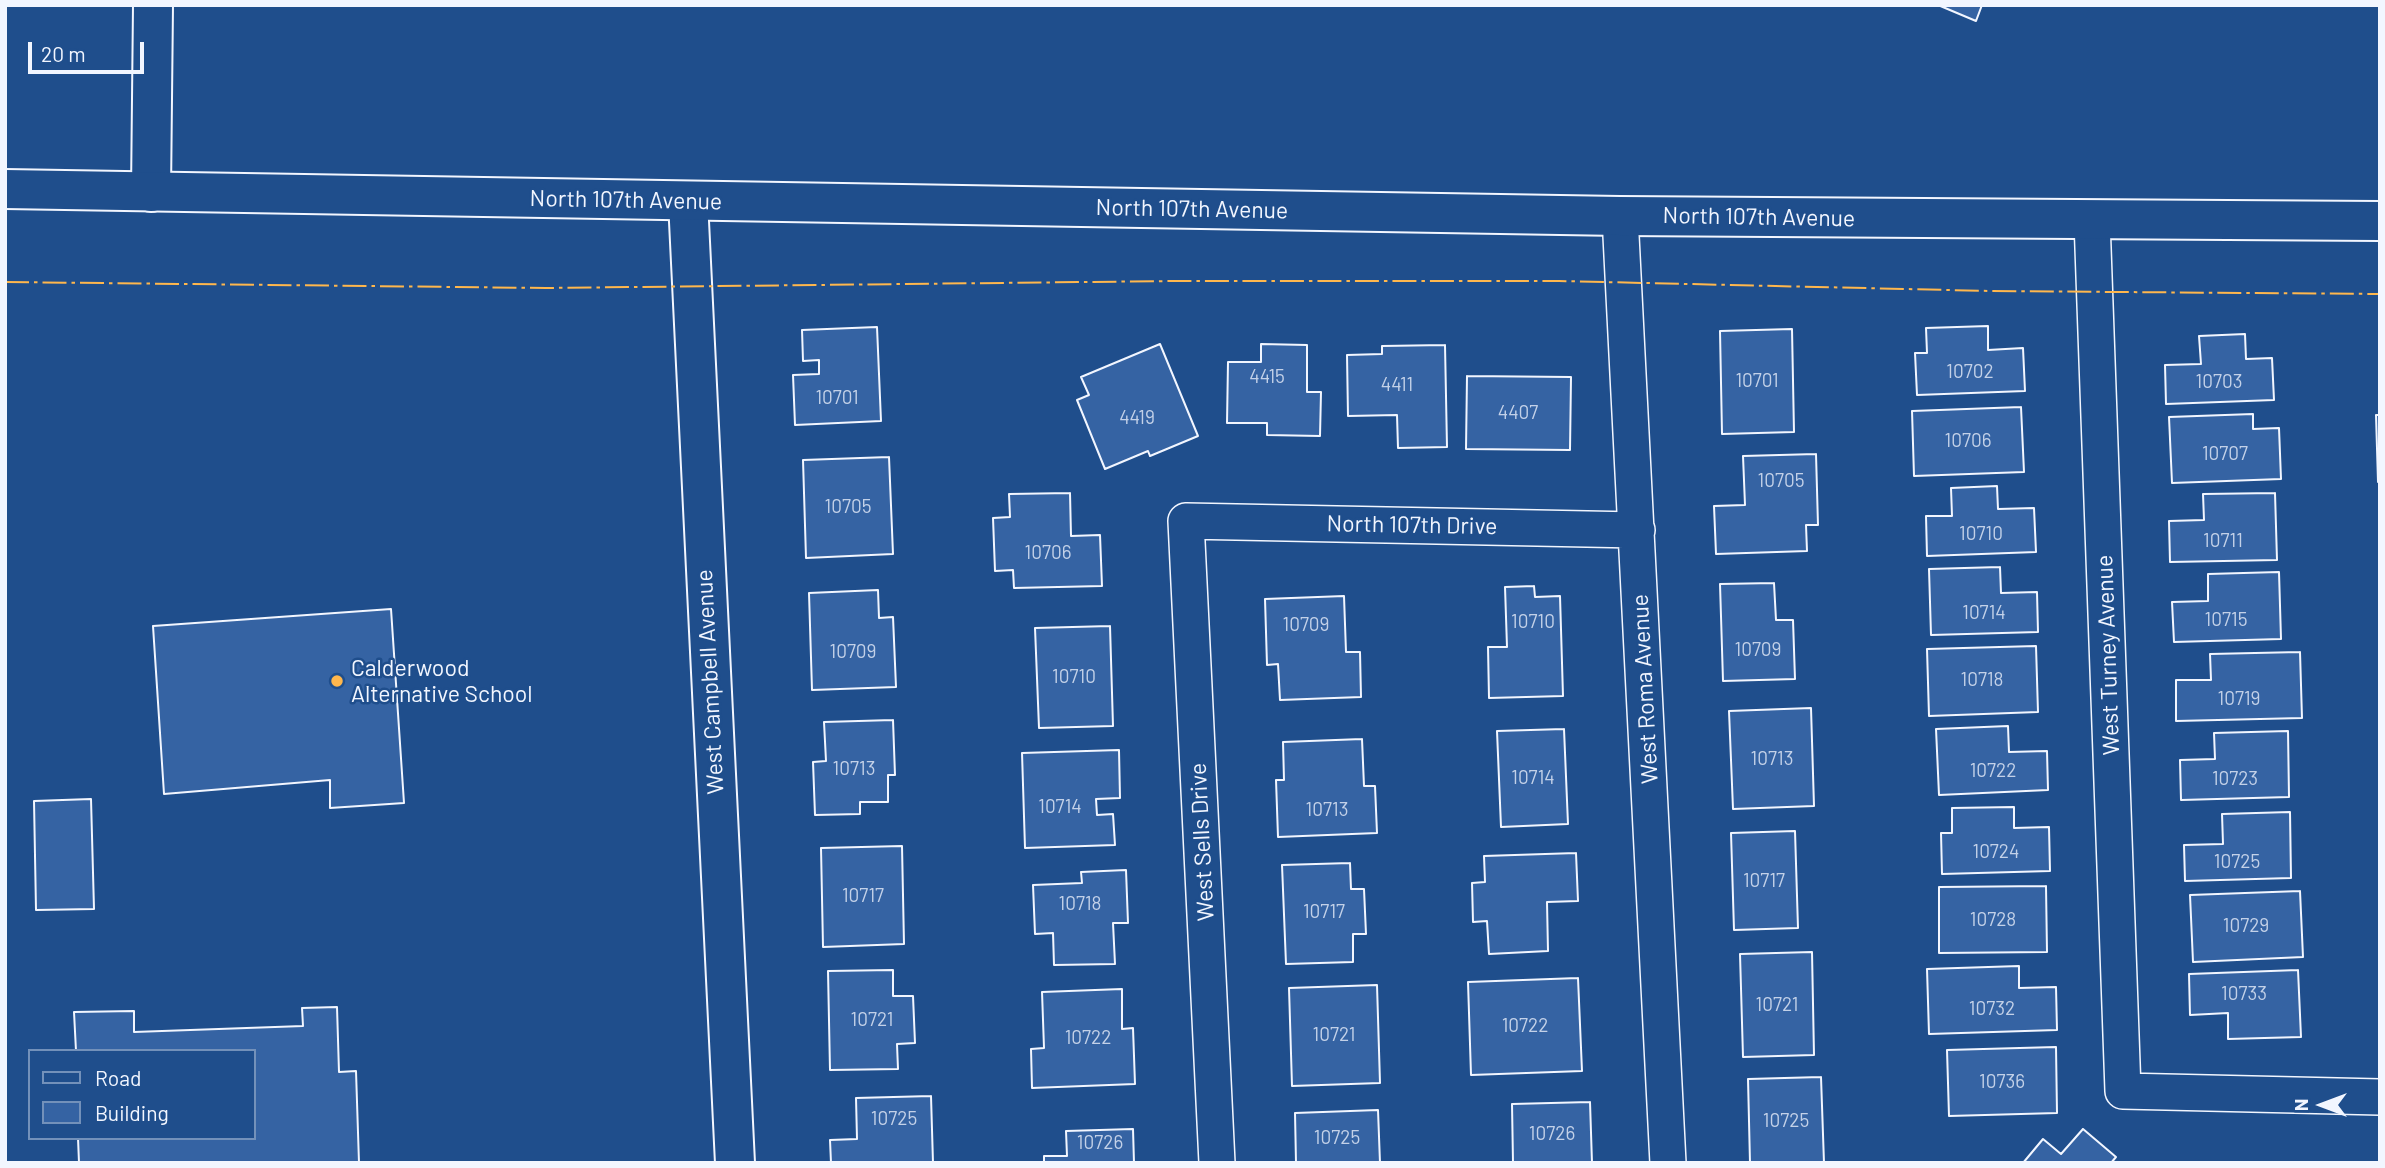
<!DOCTYPE html>
<style>
body{margin:0}
#map{position:relative;width:2385px;height:1168px;overflow:hidden;background:#1f4e8c;font-family:Barlow,sans-serif}
canvas{display:block}
.frame{position:absolute;inset:0;border:7px solid #f2f6ff;pointer-events:none}
.legend{position:absolute;left:28px;top:1049px;width:228px;height:91px;box-sizing:border-box;background:#1f4e8c;border:2px solid #7391ba;margin:0;padding:9px 12px;list-style:none;font-size:21px;color:#f2f6ff}
.legend li{display:flex;align-items:center;gap:14px;height:35px}
.legend b{width:35px;border:2px solid #7391ba}
.north{position:absolute;left:2287px;top:1070px;width:70px;height:70px;-webkit-text-stroke:5px #1f4e8c;paint-order:stroke;rotate:270deg;font-size:19px;font-weight:700;line-height:28px;text-align:center;color:#f2f6ff}
.north::after{content:'';display:block;margin:auto;width:24px;height:32px;background:#f2f6ff;clip-path:polygon(50% 0,100% 100%,50% 72%,0 100%)}
.scale{position:absolute;left:28px;top:42px;width:116px;height:32px;box-sizing:border-box;border:4px solid #f2f6ff;border-top:0;padding-left:9px;font-size:21px;line-height:24px;white-space:nowrap;color:#f2f6ff;-webkit-text-stroke:5px #1f4e8c;paint-order:stroke}
</style>
<div id="map">
<canvas width="2385" height="1168"></canvas>
<div class="frame"></div>
<ul class="legend">
<li><b style="height:9px;background:#1f4e8c"></b>Road</li>
<li><b style="height:19px;background:#3563a3"></b>Building</li>
</ul>
<div class="north">N</div>
<div class="scale">20 m</div>
</div>
<script>
const c = document.querySelector('canvas').getContext('2d');
c.lineJoin = 'round';
function paint(path, color) { c.fillStyle = color; c.fill(path, 'evenodd'); }
const poly = rows => new Path2D(rows.map(r => 'M' + r).join(''));
function stroke(path, color, width, dash) { c.strokeStyle = color; c.lineWidth = width; c.lineCap = dash ? 'butt' : 'round'; c.setLineDash(dash || []); c.stroke(path); }
function drawText(font, color, halo, rows, align = 'center') {
  c.font = font + ' Barlow,sans-serif'; c.lineWidth = 5; c.setLineDash([]); c.textBaseline = 'middle'; c.strokeStyle = halo; c.fillStyle = color; for (const [text, x, y, turn = 0] of rows) {
    c.save(); c.translate(x, y); c.rotate((+turn || 0) * Math.PI / 180); c.textAlign = isNaN(turn) ? turn : align; if (halo) c.strokeText(text, 0, 0); c.fillText(text, 0, 0); c.restore();
  }
}
const building = poly([
 [1938,5,1982,5,1976,21,1938,5],
 [1988,326,1988,350,2023,348,2025,391,1917,395,1915,353,1927,353,1926,328,1988,326],
 [877,327,881,421,795,425,793,375,819,374,819,360,803,361,802,330,877,327],
 [1792,329,1794,432,1722,434,1720,331,1792,329],
 [2245,334,2246,359,2272,358,2274,400,2166,404,2165,365,2201,364,2199,336,2245,334],
 [1160,344,1198,436,1150,456,1148,451,1105,469,1077,400,1089,395,1081,377,1160,344],
 [1261,344,1307,345,1307,392,1321,392,1320,436,1267,435,1267,423,1227,423,1228,362,1261,362,1261,344],
 [1445,345,1447,447,1398,448,1397,415,1348,416,1347,355,1382,354,1382,346,1445,345],
 [1467,376,1571,377,1570,450,1466,449,1467,376],
 [2021,407,2024,472,1914,476,1912,411,2021,407],
 [2253,414,2253,429,2279,428,2281,479,2172,483,2169,417,2253,414],
 [2376,415,2380,415,2380,482,2378,482,2376,415],
 [1816,454,1818,525,1806,525,1807,551,1716,554,1714,506,1745,505,1743,456,1816,454],
 [889,457,893,554,806,558,803,460,889,457],
 [1997,486,1998,509,2034,508,2036,552,1927,556,1926,516,1952,516,1951,488,1997,486],
 [1070,493,1071,536,1100,535,1102,586,1014,588,1013,570,995,571,993,518,1010,517,1009,494,1070,493],
 [2275,493,2277,560,2170,562,2169,521,2204,520,2203,494,2275,493],
 [2000,567,2001,593,2037,592,2038,632,1931,635,1929,569,2000,567],
 [2279,572,2281,639,2174,642,2172,602,2208,601,2208,574,2279,572],
 [1774,583,1776,620,1793,620,1795,679,1723,681,1720,584,1774,583],
 [1534,586,1535,597,1560,596,1563,696,1489,698,1488,647,1507,647,1505,587,1534,586],
 [878,590,879,618,893,617,896,687,812,690,809,593,878,590],
 [1344,596,1346,652,1360,652,1361,697,1280,700,1278,664,1267,665,1265,599,1344,596],
 [391,609,404,803,330,808,330,780,164,794,153,626,391,609],
 [1110,626,1113,726,1039,728,1035,628,1110,626],
 [2036,646,2038,712,1929,716,1927,649,2036,646],
 [2300,652,2302,718,2176,721,2176,680,2211,680,2210,654,2300,652],
 [1811,708,1814,806,1733,809,1729,711,1811,708],
 [893,720,895,775,888,775,888,802,860,802,860,814,815,815,813,762,826,761,824,722,893,720],
 [2008,726,2009,752,2047,751,2048,790,1939,795,1936,729,2008,726],
 [1564,729,1568,824,1501,827,1497,731,1564,729],
 [2288,731,2289,797,2181,800,2180,760,2215,759,2214,733,2288,731],
 [1362,739,1364,786,1375,786,1377,833,1278,837,1276,780,1284,780,1283,742,1362,739],
 [1119,750,1120,798,1096,799,1097,815,1113,814,1115,845,1025,848,1022,753,1119,750],
 [91,799,94,909,36,910,34,801,91,799],
 [2014,807,2014,828,2049,827,2050,871,1942,874,1941,833,1952,833,1952,808,2014,807],
 [2290,812,2291,878,2185,881,2184,845,2223,844,2222,814,2290,812],
 [1795,831,1798,928,1734,930,1731,833,1795,831],
 [902,846,904,944,823,947,821,848,902,846],
 [1576,853,1578,901,1547,902,1548,951,1489,954,1487,921,1473,922,1472,883,1485,882,1484,856,1576,853],
 [1350,863,1351,889,1364,889,1366,934,1353,934,1353,962,1286,964,1282,865,1350,863],
 [1126,870,1128,923,1113,923,1115,964,1054,965,1053,933,1035,934,1033,885,1082,883,1081,872,1126,870],
 [2046,886,2047,952,1939,953,1939,887,2046,886],
 [2300,891,2303,957,2193,962,2190,895,2300,891],
 [1812,952,1814,1055,1743,1057,1740,954,1812,952],
 [2019,966,2019,988,2056,987,2057,1030,1929,1034,1927,969,2019,966],
 [893,970,893,996,913,996,915,1043,897,1044,898,1069,830,1070,828,971,893,970],
 [2298,970,2301,1037,2228,1039,2228,1013,2190,1015,2189,974,2298,970],
 [1578,978,1582,1071,1471,1075,1468,982,1578,978],
 [1377,985,1380,1083,1292,1086,1289,988,1377,985],
 [1122,989,1122,1029,1133,1028,1135,1084,1032,1088,1031,1049,1044,1048,1042,992,1122,989],
 [337,1007,339,1072,356,1071,359,1163,79,1163,78,1138,254,1138,254,1051,76,1051,74,1012,134,1011,134,1032,303,1026,302,1008,337,1007],
 [2056,1047,2057,1113,1949,1116,1947,1050,2056,1047],
 [1821,1077,1824,1163,1750,1163,1748,1079,1821,1077],
 [931,1096,933,1163,831,1163,830,1140,857,1139,856,1098,931,1096],
 [1590,1102,1592,1163,1513,1163,1512,1104,1590,1102],
 [1378,1110,1380,1163,1296,1163,1295,1113,1378,1110],
 [1133,1129,1134,1163,1044,1163,1044,1156,1067,1156,1066,1131,1133,1129],
 [2083,1129,2116,1157,2111,1163,2023,1163,2043,1139,2061,1154,2083,1129]
]);
paint(building, '#3563a3');
stroke(building, '#f2f6ff', 2);
const minor = poly([
 [1620,216,1668,1163],
 [2092,220,2123,1091,2380,1097],
 [1217,1163,1186,521,1637,530]
]);
const tertiary = poly([
 [151,192,153,5],
 [688,201,735,1163]
]);
const secondary = poly([
 [5,189,1620,216,2380,221]
]);
stroke(minor, '#f2f6ff', 38);
stroke(tertiary, '#f2f6ff', 42);
stroke(secondary, '#f2f6ff', 42);
stroke(minor, '#1f4e8c', 35);
stroke(tertiary, '#1f4e8c', 38);
stroke(secondary, '#1f4e8c', 38);
stroke(poly([
 [5,282,546,288,1176,281,1559,281,1991,291,2380,294]
]), '#ffb74d', 2, [24, 5, 3.5, 5]);
for (const [x, y, r, color] of [
 [337,681,7,"#ffb74d"]
]) { const dot = new Path2D(); dot.arc(x, y, r, 0, 2 * Math.PI); c.fillStyle = color; c.fill(dot); stroke(dot, '#1f4e8c', 2.5); }
drawText('19px', '#c3d1e8', null, [
 ["10702",1970,372],
 ["4415",1267,377],
 ["10701",1757,381],
 ["10703",2219,382],
 ["4411",1397,385],
 ["10701",837,398],
 ["4407",1518,413],
 ["4419",1137,418],
 ["10706",1968,441],
 ["10707",2225,454],
 ["10705",1781,481],
 ["10705",848,507],
 ["10710",1981,534],
 ["10711",2223,541],
 ["10706",1048,553],
 ["10714",1984,613],
 ["10715",2226,620],
 ["10710",1533,622],
 ["10709",1306,625],
 ["10709",1758,650],
 ["10709",853,652],
 ["10710",1074,677],
 ["10718",1982,680],
 ["10719",2239,699],
 ["10713",1772,759],
 ["10713",854,769],
 ["10722",1993,771],
 ["10714",1533,778],
 ["10723",2235,779],
 ["10714",1060,807],
 ["10713",1327,810],
 ["10724",1996,852],
 ["10725",2237,862],
 ["10717",1764,881],
 ["10717",863,896],
 ["10718",1080,904],
 ["10717",1324,912],
 ["10728",1993,920],
 ["10729",2246,926],
 ["10733",2244,994],
 ["10721",1777,1005],
 ["10732",1992,1009],
 ["10721",872,1020],
 ["10722",1525,1026],
 ["10721",1334,1035],
 ["10722",1088,1038],
 ["10736",2002,1082],
 ["10725",894,1119],
 ["10725",1786,1121],
 ["10726",1552,1134],
 ["10725",1337,1138],
 ["10726",1100,1143]
]);
drawText('23px', '#f2f6ff', '#1f4e8c', [
 ["North 107th Avenue",626,200,1],
 ["North 107th Avenue",1192,209,1],
 ["North 107th Avenue",1759,217,1],
 ["North 107th Drive",1412,525,1],
 ["West Turney Avenue",2108,655,-92],
 ["West Campbell Avenue",710,682,-93],
 ["West Roma Avenue",1645,689,-93],
 ["West Sells Drive",1202,842,-93]
]);
drawText('23px', '#f2f6ff', '#1f4e8c', [
 ["Calderwood",351,668],
 ["Alternative School",351,694]
], 'left');
</script>
